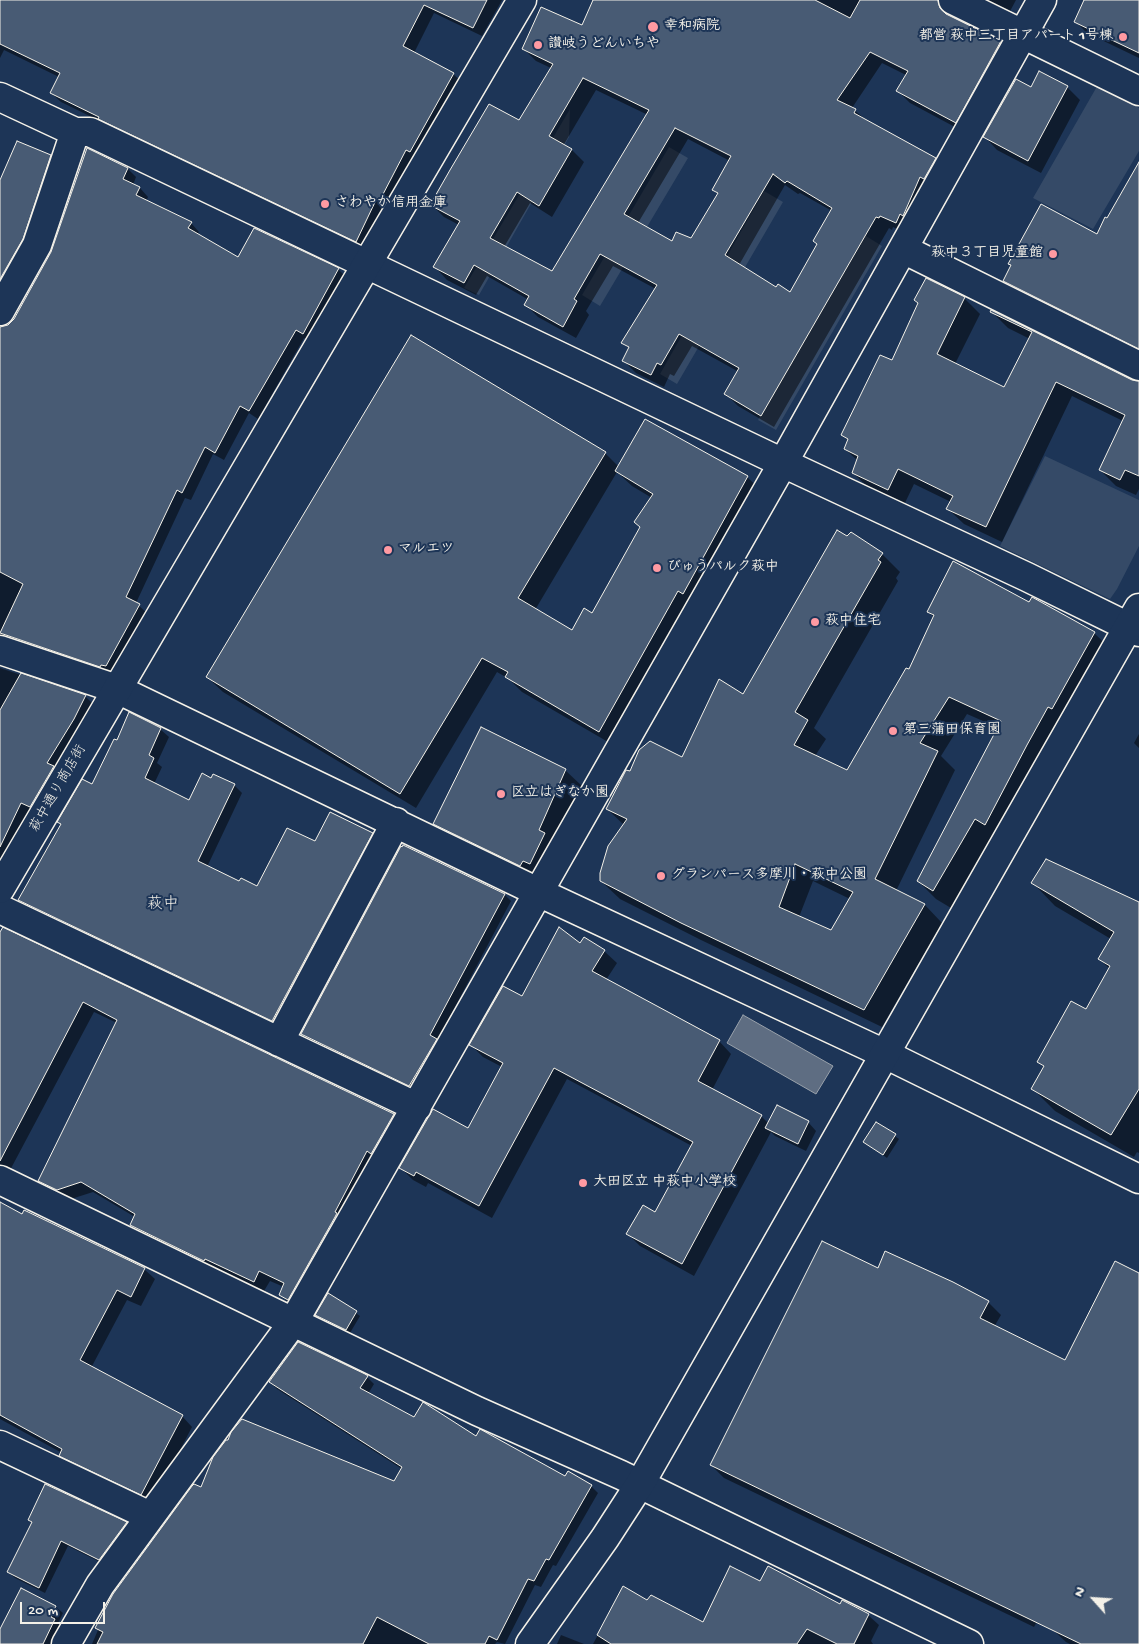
<!DOCTYPE html>
<meta charset="utf-8">
<style>
body{margin:0}
#map{position:relative;width:1139px;height:1644px;overflow:hidden;background:#1d3557;font-family:"Gochi Hand",sans-serif}
canvas{display:block}
.north{position:absolute;left:1069px;top:1574px;width:50px;height:50px;-webkit-text-stroke:4px #1d3557;paint-order:stroke;rotate:296deg;font-size:14px;font-weight:700;line-height:20px;text-align:center;color:#f4f1e8}
.north::after{content:'';display:block;margin:auto;width:18px;height:22px;background:#f4f1e8;clip-path:polygon(50% 0,100% 100%,50% 72%,0 100%)}
.scale{position:absolute;left:20px;top:1602px;width:85px;height:22px;box-sizing:border-box;border:2px solid #f4f1e8;border-top:0;padding-left:6px;font-size:15px;line-height:18px;white-space:nowrap;color:#f4f1e8;-webkit-text-stroke:4px #1d3557;paint-order:stroke}
</style>
<div id="map">
<canvas width="1139" height="1644"></canvas>
<div class="north">N</div>
<div class="scale">20 m</div>
</div>
<script>
const c = document.querySelector('canvas').getContext('2d');
c.lineJoin = 'round';
function paint(path, color) { c.fillStyle = color; c.fill(path, 'evenodd'); }
const poly = rows => new Path2D(rows.map(r => 'M' + r).join(''));
function stroke(path, color, width, dash) { c.strokeStyle = color; c.lineWidth = width; c.lineCap = dash ? 'butt' : 'round'; c.setLineDash(dash || []); c.stroke(path); }
function drawText(font, color, halo, rows, align = 'center') {
  c.font = font + ' "Gochi Hand","Klee One",sans-serif'; c.lineWidth = 4; c.setLineDash([]); c.textBaseline = 'middle'; c.strokeStyle = halo; c.fillStyle = color; for (const [text, x, y, turn = 0] of rows) {
    c.save(); c.translate(x, y); c.rotate((+turn || 0) * Math.PI / 180); c.textAlign = isNaN(turn) ? turn : align; if (halo) c.strokeText(text, 0, 0); c.fillText(text, 0, 0); c.restore();
  }
}
paint(poly([
 [1099,83,1139,108,1139,151,1093,229,1033,198],
 [570,109,569,137,479,295,464,288],
 [669,147,688,158,600,306,582,295],
 [764,191,783,202,677,384,660,374],
 [866,236,882,246,776,430,758,420],
 [1045,456,1139,500,1139,546,1117,589,1110,599,1000,546]
]), '#354a67');
const water = poly([
 [743,1015,833,1066,816,1094,727,1043,743,1015]
]);
paint(water, '#5e6d82');
stroke(water, '#9aa2ab', 1);
paint(poly([
 [0,0,502,0,482,36,434,13,414,53,453,74,463,83,366,251,61,102,51,93,59,77,4,50,0,58],
 [595,0,956,0,951,5,950,17,1000,42,1013,55,968,134,910,103,897,90,906,75,882,63,852,108,867,121,935,159,947,172,908,234,893,227,892,230,889,228,774,427,738,406,726,394,739,372,692,346,674,376,670,374,664,387,636,373,624,361,629,348,623,342,656,289,613,266,586,311,589,315,576,338,538,317,526,305,529,300,487,276,476,295,447,280,435,267,459,225,444,217,432,205,520,122,551,68,536,61,523,48,582,27],
 [596,90,648,115,553,272,504,247,530,203,552,217,584,162,572,150,563,146],
 [688,139,730,161,714,189,719,194,692,240,672,243,638,223],
 [785,185,798,194,800,193,832,211,818,245,791,293,776,289,739,265],
 [978,0,1016,0,1008,15],
 [1085,0,1129,0,1139,5,1139,58,1087,33,1075,21],
 [1067,87,1080,100,1041,173,997,150,985,137,1031,88],
 [88,150,128,169,136,177,133,185,140,188,148,197,146,201,191,223,199,232,197,235,239,259,338,269,347,278,312,342,304,338,258,419,249,413,224,460,213,454,191,500,185,498,136,603,147,613,114,674,0,646,0,337,15,319,52,253],
 [50,156,63,169,0,293,0,183],
 [1139,165,1139,356,1021,297,1005,281,1098,236],
 [964,298,980,314,955,364,1005,389,1030,339,1008,328,992,312,1132,381,1139,383,1139,489,1136,495,1116,486,1100,470,1123,421,1072,396,1002,542,964,524,948,509,951,502,914,484,904,505,869,488,853,473,858,461,845,449,849,441,842,435,892,362],
 [605,453,619,467,747,477,763,492,615,746,522,692,509,679,497,672,416,808,223,692,207,677],
 [617,472,632,486,652,498,642,527,592,615,573,632,535,610],
 [882,554,900,572,896,578,898,581,814,728,826,739,815,756,847,771,910,670,934,617,929,612,1030,604,1094,633,1112,650,1003,842,993,836,951,908,936,899,918,881,999,728,967,714,941,756,955,770,896,891,925,905,942,923,882,1027,701,940,620,899,601,881,624,825,607,809,631,772,683,759],
 [813,881,850,899,831,931,799,917],
 [0,668,85,696,94,705,0,864],
 [160,729,169,737,157,763,162,767,154,784,189,801,212,780,234,785,242,793,207,867,240,883,258,887,315,843,372,834,380,842,281,1029,28,908,19,900,93,785,118,742],
 [1139,734,1139,748,1134,743],
 [565,770,582,786,556,845,537,882,452,841,435,824],
 [404,847,505,895,511,901,437,1041,442,1047,416,1092,309,1041,302,1034],
 [1033,883,1139,908,1139,1153,1137,1152,1134,1157,1055,1111,1033,1089,1045,1068,1039,1062,1086,1011,1110,969,1099,959,1111,939,1055,906],
 [0,935,394,1115,404,1125,291,1305,281,1295,284,1287,270,1281,264,1291,215,1268,214,1270,141,1235,131,1225,135,1217,93,1192,68,1200,50,1191,40,1181,117,1023,94,1012,8,1174,0,1179],
 [580,944,604,951,617,963,606,980,719,1041,731,1054,712,1090,761,1116,769,1124,808,1122,816,1131,806,1151,775,1136,771,1132,694,1276,640,1246,628,1234,656,1213,692,1146,567,1079,492,1218,428,1183,426,1187,413,1180,401,1168,468,1129,502,1067,483,1057,471,1045],
 [876,1123,899,1139,887,1158,865,1142],
 [0,1203,23,1215,144,1269,155,1279,141,1306,127,1300,91,1368,182,1416,192,1427,152,1504,71,1466,61,1455,62,1453,0,1419],
 [878,1270,988,1302,1001,1315,994,1327,1066,1362,1139,1274,1139,1644,1070,1644,1066,1642,1053,1630,1063,1574,1034,1627,724,1478,711,1465],
 [329,1294,360,1316,350,1333,321,1319,317,1315],
 [367,1377,374,1384,368,1394,414,1419,476,1438,566,1477,591,1486,598,1493,556,1566,553,1565,541,1587,535,1585,505,1644,497,1642,495,1644,92,1644,98,1630,202,1489,395,1483,402,1469,277,1389,270,1382],
 [29,1520,126,1523,132,1529,106,1565,68,1546,45,1593,15,1578,8,1572,32,1523],
 [761,1582,868,1615,879,1625,871,1641,873,1644,593,1644,623,1588,647,1601,704,1624],
 [56,1607,63,1613,58,1623,61,1627,53,1644,0,1644,0,1632],
 [561,1635,584,1644,557,1644]
]), '#0007');
const building = poly([
 [0,0,487,0,473,28,424,5,403,46,454,73,410,152,406,150,380,200,377,198,356,242,98,119,99,117,50,93,60,73,0,44,0,0],
 [593,0,815,0,850,18,860,0,938,0,940,8,946,14,1001,41,956,123,896,91,908,71,870,52,837,100,856,109,854,113,936,158,924,179,920,177,903,216,900,214,896,223,880,216,879,218,876,217,761,416,724,394,739,368,679,334,661,365,657,363,651,375,622,361,629,347,621,343,657,285,600,254,574,299,577,301,563,327,524,305,529,296,474,265,464,283,433,267,460,221,430,205,450,170,489,104,519,120,553,64,522,49,541,7,582,25,593,0],
 [583,78,649,110,552,271,490,238,517,192,539,206,572,149,549,136,583,78],
 [675,128,731,156,712,190,718,193,691,238,676,232,672,241,624,214,675,128],
 [773,174,785,183,787,181,832,208,813,241,817,244,790,292,778,284,776,287,725,255,773,174],
 [1084,0,1139,0,1139,53,1074,22,1084,0],
 [1039,71,1068,86,1028,161,983,137,1016,79,1031,87,1039,71],
 [17,141,51,155,23,239,0,279,0,180,17,141],
 [87,148,128,168,123,179,140,187,136,195,192,222,188,228,238,257,254,228,339,268,303,334,296,330,249,411,240,406,215,453,205,447,182,493,177,490,126,597,140,604,106,666,101,665,100,667,0,633,23,584,0,572,0,327,8,325,14,319,51,252,87,148],
 [1139,162,1139,349,1003,281,1011,265,1008,264,1041,204,1097,234,1105,217,1107,218,1139,162],
 [926,278,965,297,937,354,1004,387,1032,332,990,312,991,310,1132,380,1139,381,1139,476,1125,470,1120,480,1099,470,1125,415,1056,382,986,527,946,509,953,496,898,469,888,490,852,473,858,456,844,449,848,439,841,435,880,355,892,360,918,303,914,300,926,278],
 [411,335,606,452,518,598,572,630,584,608,592,613,640,527,634,522,653,494,615,471,645,419,748,476,683,594,678,591,599,732,505,677,508,672,482,658,400,794,206,677,411,335],
 [837,530,847,536,851,532,883,553,878,560,881,562,795,712,808,720,794,745,847,770,906,668,909,669,934,615,927,612,953,561,1029,602,1032,597,1095,632,1052,709,1048,707,1027,745,985,825,975,819,933,891,917,881,1001,721,949,697,920,743,938,751,875,879,925,904,864,1010,681,923,600,881,600,873,608,846,627,819,606,809,626,770,630,771,639,750,650,741,682,757,719,679,743,694,837,530],
 [795,864,853,892,831,930,779,907,795,864],
 [21,673,86,695,74,719,47,763,54,766,30,807,21,803,0,847,0,710,21,673],
 [129,712,161,728,149,755,154,758,145,778,189,800,202,773,211,778,213,774,235,784,198,861,239,881,241,878,257,886,287,828,315,841,330,812,373,833,272,1021,18,900,61,824,57,822,82,779,92,784,114,739,117,740,129,712],
 [481,727,566,769,539,830,545,833,530,864,523,861,520,866,433,824,481,727],
 [403,845,505,894,430,1035,437,1039,409,1086,301,1034,401,846,402,847,403,845],
 [1046,859,1139,902,1139,1089,1111,1135,1031,1089,1044,1066,1037,1062,1071,1001,1086,1009,1110,966,1098,959,1114,932,1031,883,1046,859],
 [3,927,394,1114,371,1154,367,1151,335,1212,337,1213,335,1217,288,1300,279,1295,284,1283,259,1271,254,1282,205,1259,204,1261,130,1225,135,1214,81,1182,57,1190,38,1181,117,1020,83,1002,0,1161,0,932,3,927],
 [559,927,580,943,584,937,605,950,592,971,720,1040,698,1081,762,1115,682,1264,626,1234,643,1205,655,1212,693,1142,554,1068,479,1206,416,1172,414,1176,399,1168,433,1109,468,1128,503,1063,469,1045,503,986,522,996,559,927],
 [777,1105,809,1121,798,1144,765,1128,777,1105],
 [876,1122,896,1134,883,1155,863,1142,876,1122],
 [0,1202,22,1214,24,1210,145,1268,131,1297,117,1290,80,1360,183,1415,141,1495,59,1456,62,1449,0,1415,0,1202],
 [822,1241,878,1268,885,1251,953,1282,989,1301,980,1318,1065,1360,1115,1261,1139,1273,1139,1644,1081,1644,710,1465,822,1241],
 [328,1293,357,1311,346,1330,315,1315,328,1293],
 [298,1342,365,1374,368,1376,360,1388,414,1417,423,1402,476,1436,480,1429,565,1476,568,1471,592,1485,549,1560,546,1559,534,1581,528,1579,497,1640,489,1636,485,1644,429,1644,377,1617,363,1644,97,1644,103,1632,95,1628,113,1594,192,1486,194,1484,201,1487,213,1457,226,1440,228,1440,231,1432,242,1419,394,1481,402,1467,269,1382,298,1342],
 [45,1484,127,1522,99,1560,61,1541,39,1588,7,1572,32,1522,28,1520,45,1484],
 [730,1566,760,1581,768,1566,840,1604,842,1600,869,1614,854,1644,837,1644,807,1629,797,1644,611,1644,597,1635,623,1586,647,1600,651,1595,703,1622,730,1566],
 [21,1588,56,1606,51,1617,55,1619,43,1644,0,1644,0,1629,21,1588]
]);
paint(building, '#485b74');
stroke(building, '#f4f1e8', 1);
const minor = poly([
 [953,0,1139,91],
 [0,97,75,132,90,132,783,463,1027,577,1139,632],
 [903,249,1139,366],
 [0,311,37,245,75,132],
 [0,650,117,689,538,892,885,1054,1139,1179],
 [0,909,417,1107],
 [279,1042,396,822],
 [0,1180,477,1411,621,1475,969,1644],
 [0,1445,150,1516],
 [66,1644,100,1585,294,1321,783,463,1042,0]
]);
const tertiary = poly([
 [0,889,522,0],
 [530,1644,605,1538,640,1484,1139,608]
]);
stroke(minor, '#f4f1e8', 31);
stroke(tertiary, '#f4f1e8', 31);
stroke(minor, '#1d3557', 28);
stroke(tertiary, '#1d3557', 28);
for (const [x, y, r, color] of [
 [653,27,6,"#ff9aa2"],
 [1123,37,5,"#ff9aa2"],
 [538,45,5,"#ff9aa2"],
 [325,204,5,"#ff9aa2"],
 [1053,254,5,"#ff9aa2"],
 [388,550,5,"#ff9aa2"],
 [657,568,5,"#ff9aa2"],
 [815,622,5,"#ff9aa2"],
 [893,731,5,"#ff9aa2"],
 [501,794,5,"#ff9aa2"],
 [661,876,5,"#ff9aa2"],
 [583,1183,5,"#ff9aa2"]
]) { const dot = new Path2D(); dot.arc(x, y, r, 0, 2 * Math.PI); c.fillStyle = color; c.fill(dot); stroke(dot, '#1d3557', 2); }
drawText('bold 14px', '#f4f1e8', '#1d3557', [
 ["幸和病院",664,27],
 ["都営 萩中三丁目アパート 1号棟",1113,37,"right"],
 ["讃岐うどんいちや",548,45],
 ["さわやか信用金庫",335,204],
 ["萩中３丁目児童館",1043,254,"right"],
 ["マルエツ",398,550],
 ["びゅうパルク萩中",667,568],
 ["萩中住宅",825,622],
 ["第三蒲田保育園",903,731],
 ["区立はぎなか園",511,794],
 ["グランパース多摩川・萩中公園",671,876],
 ["大田区立 中萩中小学校",593,1183]
], 'left');
drawText('14px', '#f4f1e8', '#1d3557', [
 ["萩中通り商店街",59,789,-60]
]);
drawText('16px', '#f4f1e8', '#1d3557', [
 ["萩中",163,906]
]);
</script>
